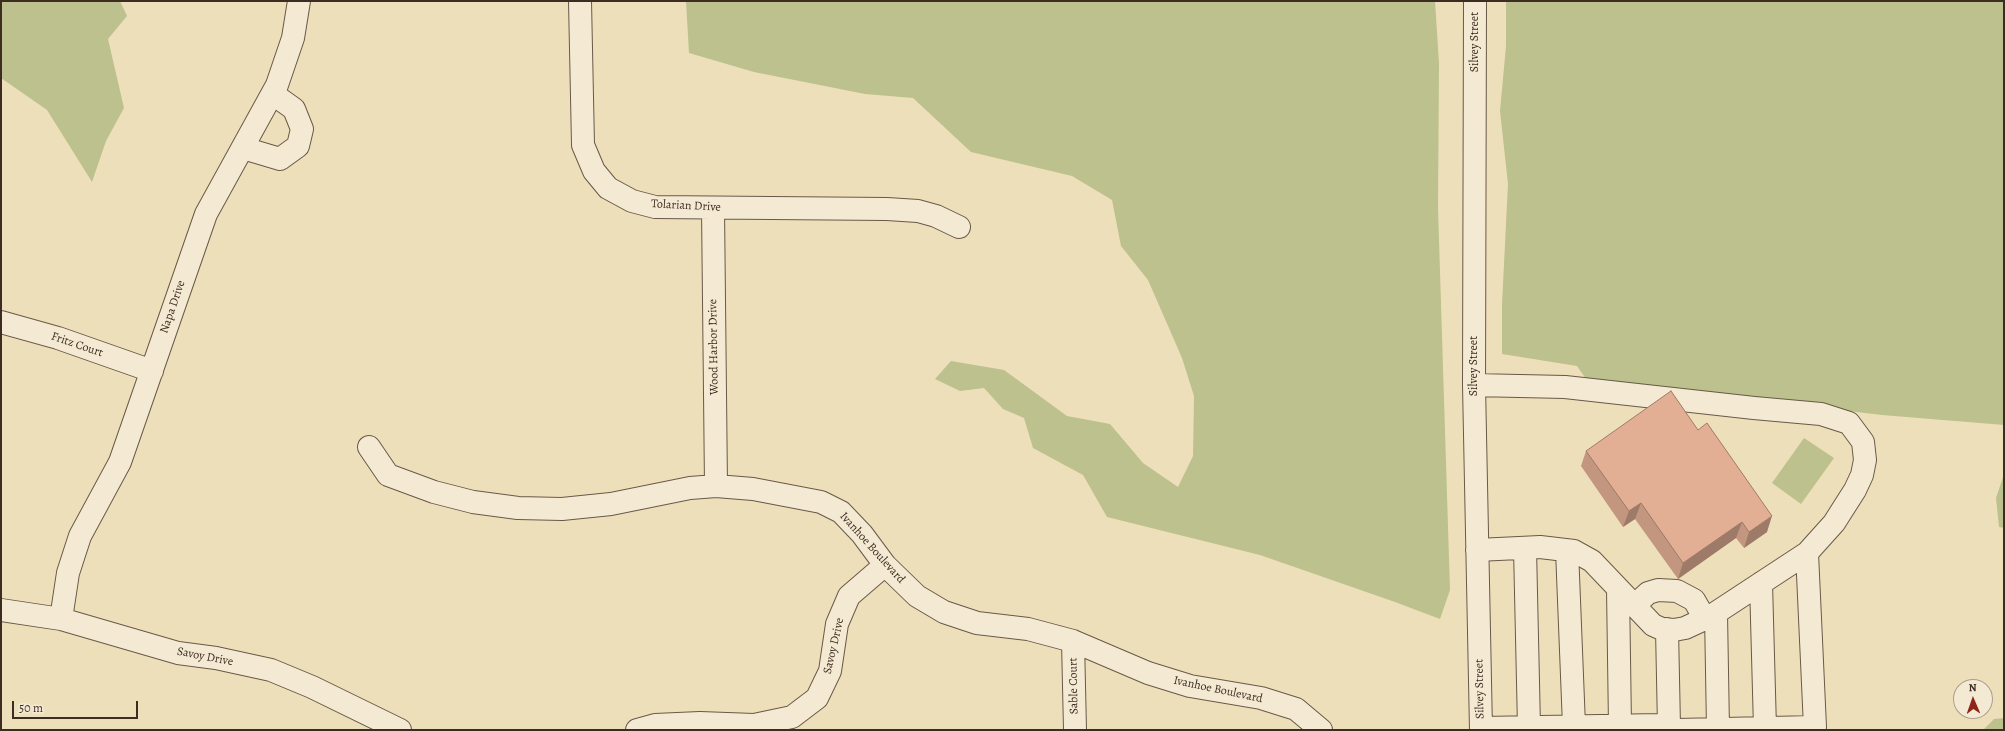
<!DOCTYPE html>
<style>
body{margin:0}
#map{position:relative;width:2005px;height:731px;overflow:hidden;background:#eedfbb;font-family:Alegreya,serif}
canvas{display:block}
.frame{position:absolute;inset:0;border:2px solid #3c2c21;pointer-events:none}
.north{position:absolute;left:1953px;top:679px;width:40px;height:40px;box-sizing:border-box;background:#f4ead3;border:1px solid #aa9e8c;border-radius:50%;rotate:358deg;font-size:11px;font-weight:700;line-height:16px;text-align:center;color:#3c2c21}
.north::after{content:'';display:block;margin:auto;width:14px;height:18px;background:#8f2418;clip-path:polygon(50% 0,100% 100%,50% 72%,0 100%)}
.scale{position:absolute;left:12px;top:701px;width:126px;height:18px;box-sizing:border-box;border:2px solid #3c2c21;border-top:0;padding-left:5px;font-size:12px;line-height:14px;white-space:nowrap;color:#3c2c21;-webkit-text-stroke:3px #f4ead3;paint-order:stroke}
</style>
<div id="map">
<canvas width="2005" height="731"></canvas>
<div class="frame"></div>
<div class="north">N</div>
<div class="scale">50 m</div>
</div>
<script>
const c = document.querySelector('canvas').getContext('2d');
c.lineJoin = 'round';
function paint(path, color) { c.fillStyle = color; c.fill(path, 'evenodd'); }
const poly = rows => new Path2D(rows.map(r => 'M' + r).join(''));
function stroke(path, color, width, dash) { c.strokeStyle = color; c.lineWidth = width; c.lineCap = dash ? 'butt' : 'round'; c.setLineDash(dash || []); c.stroke(path); }
function drawText(font, color, halo, rows, align = 'center') {
  c.font = font + ' Alegreya,serif'; c.lineWidth = 3; c.setLineDash([]); c.textBaseline = 'middle'; c.strokeStyle = halo; c.fillStyle = color; for (const [text, x, y, turn = 0] of rows) {
    c.save(); c.translate(x, y); c.rotate((+turn || 0) * Math.PI / 180); c.textAlign = isNaN(turn) ? turn : align; if (halo) c.strokeText(text, 0, 0); c.fillText(text, 0, 0); c.restore();
  }
}
paint(poly([
 [1,1,120,1,127,16,108,39,124,108,106,141,92,182,47,110,1,78],
 [686,1,1435,1,1439,63,1438,208,1450,590,1440,619,1395,602,1260,555,1107,517,1083,475,1033,448,1024,418,1003,409,984,388,960,391,935,379,951,361,1004,370,1067,416,1110,424,1143,463,1178,487,1193,456,1194,396,1182,358,1148,280,1121,246,1112,200,1072,176,971,152,913,98,865,94,754,72,689,53],
 [1506,1,2004,1,2004,425,1882,415,1773,402,1593,389,1577,366,1502,354,1502,304,1508,184,1500,111,1506,46],
 [1804,438,1834,458,1801,504,1772,483],
 [2004,474,2004,528,1999,527,1996,498],
 [2004,718,2004,730,1983,730,1994,719]
]), '#bcc18d');
const minor = poly([
 [580,1,583,145,594,171,608,188,632,201,655,207,887,209,918,211,936,216,959,227],
 [1475,1,1474,385,1481,730],
 [243,148,280,159,298,146,302,129,294,109,273,94],
 [713,208,716,486],
 [1,322,58,338,152,371],
 [1474,385,1565,387,1754,408,1821,414,1849,423,1863,442,1865,460,1862,475,1855,490,1834,523,1807,553],
 [369,447,388,475,434,492,473,502,518,508,562,509,611,504,690,488,716,486,753,489,821,502,841,512,862,534,885,565,917,596,944,612,977,623,1028,629,1073,641,1148,673,1190,686,1261,698,1296,709,1321,730],
 [1525,548,1529,727],
 [1477,550,1540,547,1574,551,1592,561,1653,625,1662,629,1674,630,1685,628,1711,616,1807,553,1815,727,1676,730,1660,725,1481,728],
 [1567,550,1574,726],
 [1761,583,1765,728],
 [1618,589,1620,726],
 [1634,606,1648,593,1658,590,1677,591,1694,600,1705,619],
 [1,610,61,619,178,653,216,658,271,670,312,687,400,730],
 [1716,613,1718,729],
 [61,619,68,573,80,536,120,462,206,214,277,85,293,38,299,1],
 [1667,629,1669,727],
 [1073,641,1075,730],
 [637,730,655,725,700,723,754,725,792,717,817,698,830,671,837,624,849,596,885,565]
]);
stroke(minor, '#685948', 24);
stroke(minor, '#f4ead3', 22);
paint(poly([
 [1586,451,1767,532,1744,548,1736,538,1678,579,1635,519,1623,527,1581,466]
]), '#c2967f');
paint(poly([
 [1641,503,1635,519,1623,527,1629,511],
 [1772,516,1767,532,1744,548,1749,532],
 [1742,522,1736,538,1678,579,1683,563]
]), '#9e7a68');
const building = poly([
 [1671,391,1698,430,1707,423,1772,516,1749,532,1742,522,1683,563,1641,503,1629,511,1586,451,1671,391]
]);
paint(building, '#e2af94');
stroke(building, '#9e7a68', 1);
drawText('12px', '#3c2c21', '#f4ead3', [
 ["Silvey Street",1475,42,-90],
 ["Tolarian Drive",686,206,3],
 ["Napa Drive",173,307,-71],
 ["Fritz Court",77,345,19],
 ["Wood Harbor Drive",714,347,-91],
 ["Silvey Street",1474,366,-90],
 ["Ivanhoe Boulevard",872,548,48],
 ["Savoy Drive",834,646,-77],
 ["Savoy Drive",205,657,11],
 ["Sable Court",1074,686,-91],
 ["Silvey Street",1480,689,-91],
 ["Ivanhoe Boulevard",1218,690,12]
]);
</script>
